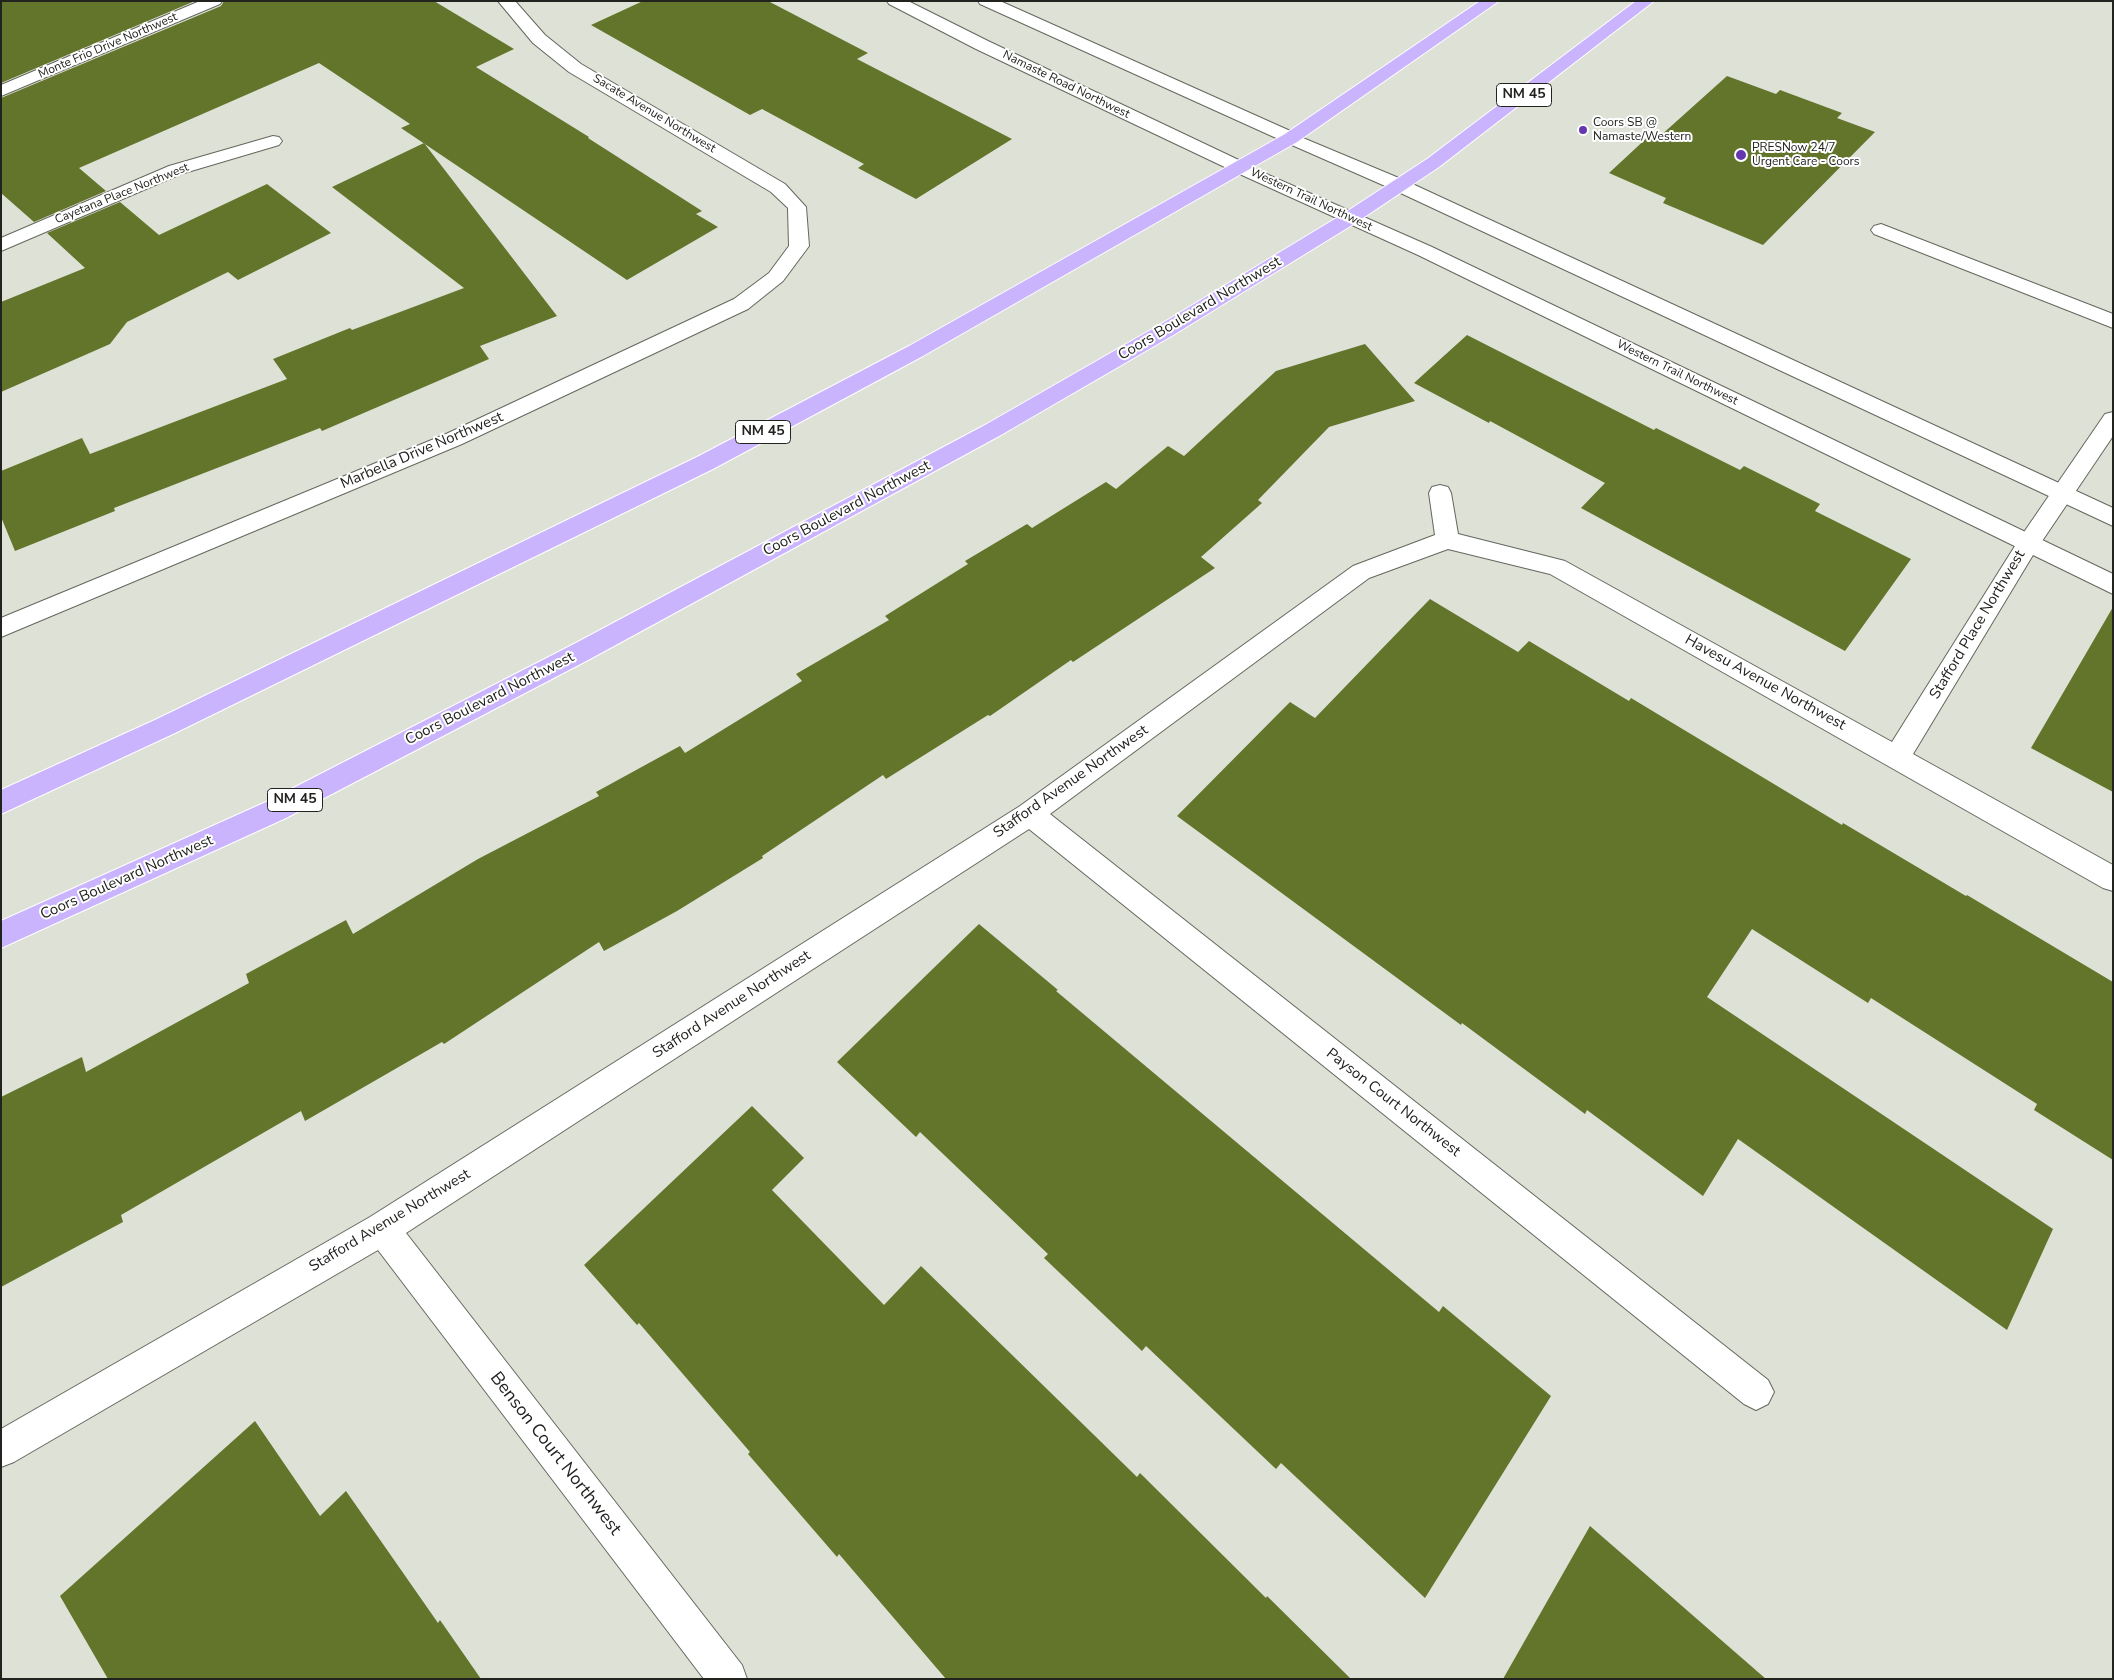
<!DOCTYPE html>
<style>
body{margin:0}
#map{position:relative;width:2114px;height:1680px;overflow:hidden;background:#dde1d6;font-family:"Nunito Sans",sans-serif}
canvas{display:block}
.frame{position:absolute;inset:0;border:2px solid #21231f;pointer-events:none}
</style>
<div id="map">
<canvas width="2114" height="1680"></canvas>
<div class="frame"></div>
</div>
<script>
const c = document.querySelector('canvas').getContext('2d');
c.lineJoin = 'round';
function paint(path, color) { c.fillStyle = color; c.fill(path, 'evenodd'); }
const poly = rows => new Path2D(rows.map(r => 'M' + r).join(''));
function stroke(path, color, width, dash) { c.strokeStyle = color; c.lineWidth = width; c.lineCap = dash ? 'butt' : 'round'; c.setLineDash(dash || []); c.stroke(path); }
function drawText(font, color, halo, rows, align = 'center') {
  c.font = font + ' "Nunito Sans",sans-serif'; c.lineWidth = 4; c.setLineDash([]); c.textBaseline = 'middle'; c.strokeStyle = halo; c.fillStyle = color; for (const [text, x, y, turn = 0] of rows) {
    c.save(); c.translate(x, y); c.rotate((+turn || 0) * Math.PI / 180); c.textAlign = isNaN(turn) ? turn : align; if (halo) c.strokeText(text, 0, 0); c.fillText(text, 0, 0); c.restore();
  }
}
paint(poly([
 [1,1,195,1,1,83],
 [224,1,434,1,514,49,476,67,589,137,588,138,702,211,696,214,718,227,627,280,401,128,410,124,319,63,79,168,106,191,34,222,1,193,1,98,221,6],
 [643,1,768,1,868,53,857,59,1012,139,916,199,858,168,864,164,762,109,750,115,591,25],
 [1727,76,1776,94,1780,90,1842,113,1837,118,1875,132,1763,245,1663,203,1666,198,1609,173,1651,134,1659,137],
 [424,143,557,316,480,346,489,359,322,431,320,428,114,508,115,511,15,551,1,517,1,471,82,438,90,454,287,379,273,359,350,328,352,330,464,288,332,187],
 [267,184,331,233,238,280,228,272,127,322,110,344,1,392,1,302,85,268,47,233,120,202,159,235],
 [1467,335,1654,430,1656,428,1740,470,1744,466,1820,504,1815,511,1911,559,1845,651,1581,508,1605,483,1490,421,1489,423,1414,383],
 [1365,344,1415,401,1329,427,1258,500,1262,503,1201,557,1215,568,1073,662,1071,660,990,716,988,715,886,779,883,775,762,856,763,858,677,911,604,951,599,942,444,1044,442,1042,305,1121,301,1111,121,1215,123,1222,1,1287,1,1097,82,1057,86,1072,249,983,246,974,346,920,353,934,478,859,599,796,596,792,680,746,685,753,802,681,796,674,889,620,885,616,968,564,965,561,1027,524,1032,528,1106,482,1116,489,1168,446,1184,456,1276,371],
 [1430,599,1518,652,1529,641,1629,701,1631,698,1842,825,1843,823,1966,896,1967,895,2113,982,2113,1160,2034,1110,2037,1104,1871,998,1868,1003,1752,929,1707,997,2053,1229,2007,1330,1738,1139,1703,1196,1587,1110,1585,1114,1462,1023,1461,1025,1177,816,1290,702,1315,718],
 [2113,607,2113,792,2031,748],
 [979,924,1058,990,1056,991,1439,1312,1443,1306,1551,1396,1425,1598,1281,1463,1276,1469,1146,1346,1142,1351,1044,1258,1048,1254,920,1132,916,1137,837,1062],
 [752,1106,804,1158,772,1190,884,1305,921,1266,1137,1477,1140,1473,1266,1598,1267,1596,1351,1679,946,1679,839,1554,837,1557,748,1454,750,1452,639,1323,637,1325,584,1265],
 [255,1421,320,1516,346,1491,438,1623,440,1620,481,1679,108,1679,60,1596],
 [1590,1526,1766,1679,1503,1679]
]), '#62752b');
const service = poly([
 [1881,224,2113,314,2113,328,1874,234,1871,230,1874,226,1881,224]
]);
const minor = poly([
 [200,1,222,1,220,4,1,96,1,85,200,1],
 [498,1,515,1,545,35,581,64,785,184,806,207,809,246,783,281,748,309,462,444,1,637,1,618,446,434,734,299,769,273,789,246,788,208,771,192,569,72,533,43,498,1],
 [273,136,279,137,282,141,279,145,181,174,1,251,1,238,169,166,273,136],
 [2113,412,2113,436,2036,550,1913,754,2113,865,2113,891,2103,888,1550,574,1448,549,1369,578,1050,814,1768,1380,1774,1392,1768,1404,1756,1410,1744,1404,1029,829,406,1233,742,1665,747,1679,704,1679,378,1250,14,1462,1,1467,1,1429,370,1217,1020,806,1353,566,1435,535,1429,493,1432,487,1440,485,1448,487,1451,493,1458,534,1565,561,1892,742,2020,538,2105,414,2113,412]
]);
const tertiary = poly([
 [887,1,908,1,988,41,1245,163,1248,167,1245,171,1239,172,1233,171,976,49,889,4,887,1],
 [978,1,1000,1,1297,134,1300,138,1297,142,1291,143,1285,142,980,4,978,1]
]);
const secondary = poly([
 [1291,133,1406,181,2113,508,2113,526,1392,189,1285,142,1282,138,1285,134,1291,133],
 [1239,162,1432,247,2113,574,2113,594,1418,255,1233,171,1230,167,1233,163,1239,162]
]);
const primary = poly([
 [1480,1,1499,1,1297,142,923,356,713,469,175,733,1,814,1,790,157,719,697,457,909,346,1285,134,1480,1],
 [1636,1,1654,1,1439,167,1357,222,1175,334,1001,435,590,659,286,818,1,948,1,921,266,802,572,645,985,425,1161,324,1343,214,1427,159,1636,1]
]);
stroke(service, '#64675d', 2);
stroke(minor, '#64675d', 2);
stroke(tertiary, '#64675d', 2);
stroke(secondary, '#64675d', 2);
stroke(primary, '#fff', 2);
paint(service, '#fff');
paint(minor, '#fff');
paint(tertiary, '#fff');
paint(secondary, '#fff');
paint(primary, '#cbb4fe');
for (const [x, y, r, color] of [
 [1583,130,5,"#6437af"],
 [1741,155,6,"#6437af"]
]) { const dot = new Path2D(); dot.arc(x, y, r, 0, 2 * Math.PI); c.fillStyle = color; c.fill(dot); stroke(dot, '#fff', 2); }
drawText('12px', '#21231f', '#fff', [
 ["Monte Frio Drive Northwest",108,46,-23],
 ["Namaste Road Northwest",1066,85,26],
 ["Sacate Avenue Northwest",654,114,31],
 ["Cayetana Place Northwest",122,194,-22],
 ["Western Trail Northwest",1311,200,25],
 ["Western Trail Northwest",1677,373,26]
]);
drawText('12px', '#21231f', '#fff', [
 ["Coors SB @",1593,123],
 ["Namaste/Western",1593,137],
 ["PRESNow 24/7",1752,148],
 ["Urgent Care - Coors",1752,162]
], 'left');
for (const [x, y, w] of [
 [1524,95,55],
 [763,432,55],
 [295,800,55]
]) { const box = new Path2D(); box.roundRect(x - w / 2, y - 11.5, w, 23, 4); c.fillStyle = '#fff'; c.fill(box); stroke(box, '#21231f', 1); }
drawText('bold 14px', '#21231f', null, [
 ["NM 45",1524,95],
 ["NM 45",763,432],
 ["NM 45",295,800]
]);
drawText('15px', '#21231f', '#fff', [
 ["Coors Boulevard Northwest",1200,309,-31],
 ["Marbella Drive Northwest",422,451,-23],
 ["Coors Boulevard Northwest",847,509,-28],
 ["Stafford Place Northwest",1978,625,-59],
 ["Havesu Avenue Northwest",1765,683,29],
 ["Coors Boulevard Northwest",490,699,-27],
 ["Stafford Avenue Northwest",1071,782,-35],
 ["Coors Boulevard Northwest",127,878,-24],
 ["Stafford Avenue Northwest",732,1005,-33],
 ["Payson Court Northwest",1393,1103,38],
 ["Stafford Avenue Northwest",390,1221,-31]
]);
drawText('18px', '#21231f', '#fff', [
 ["Benson Court Northwest",555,1454,52]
]);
</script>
